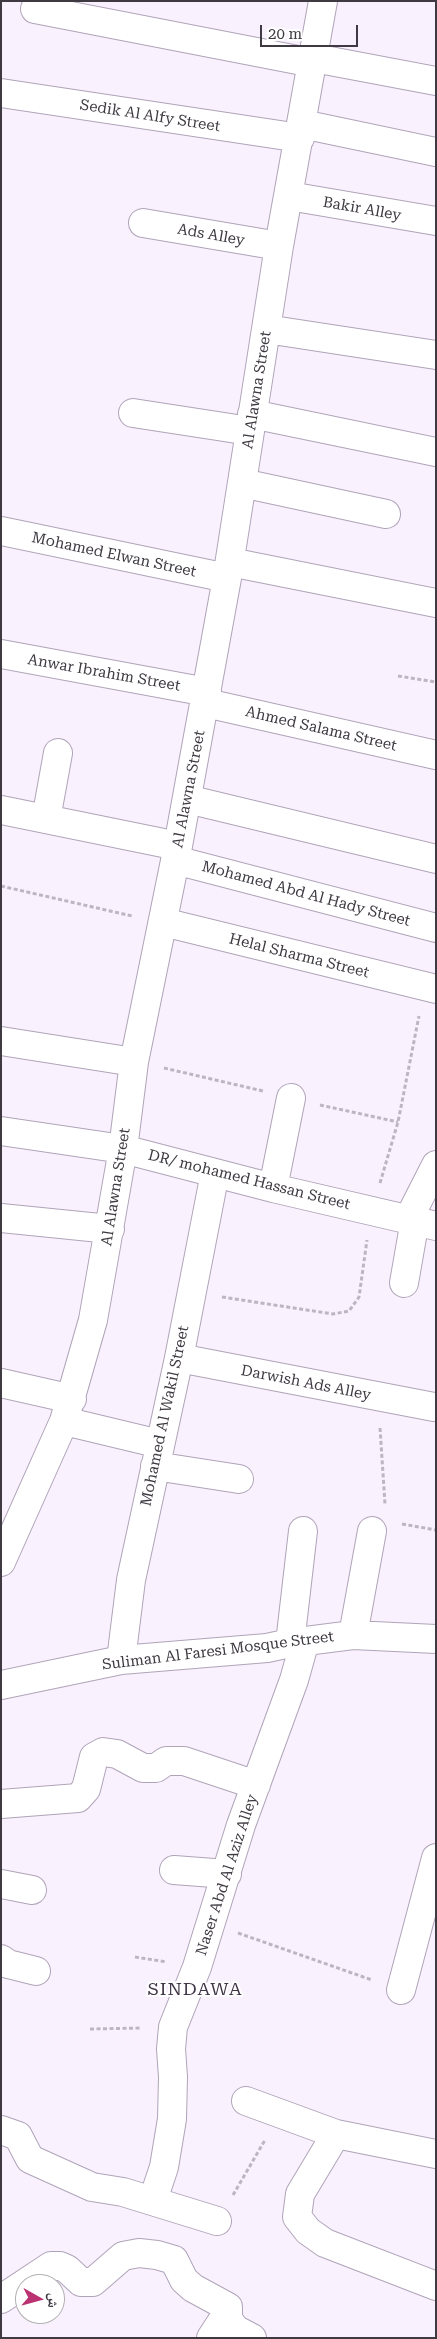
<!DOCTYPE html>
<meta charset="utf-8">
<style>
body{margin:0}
#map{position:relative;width:437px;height:2339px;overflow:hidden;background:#f9f1fe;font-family:"Roboto Serif","Noto Naskh Arabic",serif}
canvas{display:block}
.frame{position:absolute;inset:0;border:2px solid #3f3a42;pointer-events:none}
.north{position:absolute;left:15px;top:2274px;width:50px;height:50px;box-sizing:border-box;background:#fff;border:1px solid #b2b0b3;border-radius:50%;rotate:97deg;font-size:14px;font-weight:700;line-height:20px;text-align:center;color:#3f3a42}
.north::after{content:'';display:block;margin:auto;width:18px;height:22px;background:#ba3272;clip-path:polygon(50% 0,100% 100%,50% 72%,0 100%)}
.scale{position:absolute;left:260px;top:25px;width:98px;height:22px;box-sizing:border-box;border:2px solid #3f3a42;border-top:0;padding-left:6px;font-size:15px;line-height:18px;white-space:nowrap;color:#3f3a42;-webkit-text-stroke:4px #fff;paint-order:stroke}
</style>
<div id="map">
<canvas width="437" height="2339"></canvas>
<div class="frame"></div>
<div class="north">ش</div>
<div class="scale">20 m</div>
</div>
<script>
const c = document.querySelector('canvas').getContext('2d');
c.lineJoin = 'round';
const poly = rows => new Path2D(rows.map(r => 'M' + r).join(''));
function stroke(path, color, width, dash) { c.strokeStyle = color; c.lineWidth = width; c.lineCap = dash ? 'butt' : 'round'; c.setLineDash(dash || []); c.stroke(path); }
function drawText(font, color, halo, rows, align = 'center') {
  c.font = font + ' "Roboto Serif",serif'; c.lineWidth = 4; c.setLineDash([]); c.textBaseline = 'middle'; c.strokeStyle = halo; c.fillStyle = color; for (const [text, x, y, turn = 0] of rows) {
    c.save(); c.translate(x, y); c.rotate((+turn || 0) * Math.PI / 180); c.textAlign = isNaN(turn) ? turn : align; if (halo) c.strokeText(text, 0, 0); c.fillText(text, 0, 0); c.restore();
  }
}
const street = poly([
 [35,9,313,63],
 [314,58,436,81],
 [1,93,300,138],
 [302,124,436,152],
 [289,196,436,221],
 [143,223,279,246],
 [266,329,436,355],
 [133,413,250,431],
 [252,414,436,452],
 [242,483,386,514],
 [1,531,227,578],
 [230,562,436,603],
 [1,654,207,692],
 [206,703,436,755],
 [187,799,436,859],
 [1,810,178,846],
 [46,819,58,753],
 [175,860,436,928],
 [163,922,436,989],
 [1,1041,134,1062],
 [1,1131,123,1149,273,1188,436,1226],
 [273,1188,291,1098],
 [1,1218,110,1229],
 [409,1218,436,1165],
 [404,1283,415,1220],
 [179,1358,434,1407],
 [1,1383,72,1399],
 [64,1421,160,1444],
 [155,1466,239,1479],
 [1,1562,64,1421,93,1320,123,1149,134,1062,178,846,227,578,279,246,323,1],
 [353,1635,372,1531],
 [290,1643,303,1531],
 [121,1660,131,1580,179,1358,215,1173],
 [1,1685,121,1660,267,1648,290,1643,353,1635,436,1639],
 [1,1804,78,1798,86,1789,94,1757,103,1752,117,1754,143,1768,156,1768,166,1761,184,1761,256,1785],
 [174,1870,227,1874],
 [1,1884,32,1890],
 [1,1959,8,1964,36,1971],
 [401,1990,436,1858],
 [246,2101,336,2134,436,2154],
 [1,2130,18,2136,30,2159,92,2187,123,2192,217,2221],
 [336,2134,300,2194,297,2217,308,2231,325,2243,436,2286],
 [153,2200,164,2167,172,2119,173,2077,171,2049,173,2027,197,1967,241,1825,294,1680,305,1641],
 [1,2299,51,2266,60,2266,67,2269,81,2282,93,2282,123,2256,139,2253,157,2255,174,2260,184,2280,193,2288,228,2307,228,2319,235,2329,252,2338],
 [211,2338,228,2312]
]);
stroke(street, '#b0a4b9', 30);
stroke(poly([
 [398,676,436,682],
 [1,886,132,916],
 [164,1068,263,1091],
 [320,1105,398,1122],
 [380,1183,398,1122,419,1016],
 [222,1297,333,1314,349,1311,359,1297,367,1240],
 [380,1428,385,1504],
 [402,1524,436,1530],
 [238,1933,372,1980],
 [135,1957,167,1962],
 [90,2029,142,2028],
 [233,2195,265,2140]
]), '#bdb6c1', 3, [4, 2.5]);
stroke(street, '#fff', 28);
drawText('15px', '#3f3a42', '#fff', [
 ["Sedik Al Alfy Street",150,116,9],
 ["Bakir Alley",362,209,10],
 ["Ads Alley",211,235,10],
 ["Al Alawna Street",257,390,-81],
 ["Mohamed Elwan Street",114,555,12],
 ["Anwar Ibrahim Street",104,673,10],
 ["Ahmed Salama Street",321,729,13],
 ["Al Alawna Street",189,789,-79],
 ["Mohamed Abd Al Hady Street",306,894,15],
 ["Helal Sharma Street",299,956,14],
 ["DR/ mohamed Hassan Street",249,1180,14],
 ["Al Alawna Street",116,1187,-81],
 ["Darwish Ads Alley",306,1383,11],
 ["Mohamed Al Wakil Street",165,1416,-78],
 ["Suliman Al Faresi Mosque Street",218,1651,-7],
 ["Naser Abd Al Aziz Alley",227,1875,-72]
]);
c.letterSpacing = '1px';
drawText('18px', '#403547', '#fff', [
 ["SINDAWA",195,1990]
]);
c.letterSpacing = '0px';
</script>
